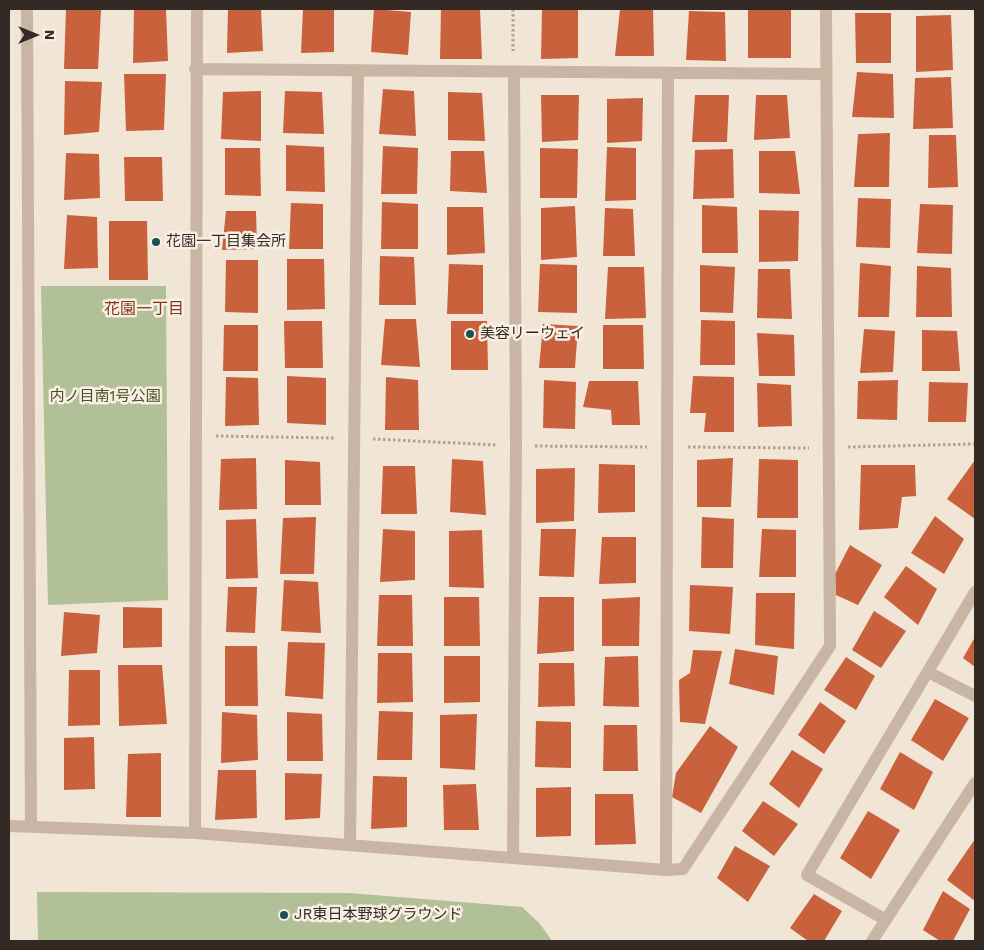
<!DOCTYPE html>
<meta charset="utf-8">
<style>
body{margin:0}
#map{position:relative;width:984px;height:950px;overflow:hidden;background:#f1e5d6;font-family:"Work Sans",sans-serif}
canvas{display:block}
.frame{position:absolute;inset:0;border:10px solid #342a25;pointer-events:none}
.north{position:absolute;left:10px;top:10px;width:50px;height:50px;-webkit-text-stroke:4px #f9efe3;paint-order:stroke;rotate:90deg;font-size:14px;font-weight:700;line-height:20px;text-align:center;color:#342a25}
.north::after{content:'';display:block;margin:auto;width:18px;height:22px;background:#342a25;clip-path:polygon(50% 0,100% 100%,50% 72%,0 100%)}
</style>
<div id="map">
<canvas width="984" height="950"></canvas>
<div class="frame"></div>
<div class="north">N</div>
</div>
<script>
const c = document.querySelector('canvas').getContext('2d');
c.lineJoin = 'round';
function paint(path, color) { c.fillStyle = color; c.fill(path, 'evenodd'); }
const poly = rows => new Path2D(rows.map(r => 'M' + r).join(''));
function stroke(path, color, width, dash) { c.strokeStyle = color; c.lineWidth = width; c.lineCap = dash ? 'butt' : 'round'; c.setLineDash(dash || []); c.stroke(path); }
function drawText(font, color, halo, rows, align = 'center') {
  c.font = font + ' "Work Sans","Noto Sans JP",sans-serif'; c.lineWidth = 5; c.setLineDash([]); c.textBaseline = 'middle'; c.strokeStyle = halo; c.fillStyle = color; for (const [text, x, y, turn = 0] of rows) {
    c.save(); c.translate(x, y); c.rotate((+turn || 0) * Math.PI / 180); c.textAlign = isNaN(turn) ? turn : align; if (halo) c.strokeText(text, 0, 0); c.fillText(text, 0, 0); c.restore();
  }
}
paint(poly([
 [41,286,166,286,168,600,48,605],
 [37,892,349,893,522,907,540,924,552,941,38,941]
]), '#b1c097');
paint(poly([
 [66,9,101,10,98,69,64,69],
 [134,9,166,9,168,61,133,63],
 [228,9,261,9,263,51,227,53],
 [303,9,334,9,334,52,301,53],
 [374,9,411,12,408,55,371,52],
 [441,9,480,9,482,59,440,59],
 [578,9,578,58,541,59,542,10],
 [620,9,653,9,654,56,615,56],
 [748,9,791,9,791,58,748,58],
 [689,11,725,12,726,61,686,60],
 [855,13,891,13,891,63,856,63],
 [951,15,953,70,916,72,916,16],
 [857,72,893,74,894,118,852,117],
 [124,74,166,74,164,130,126,131],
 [951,77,953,128,913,129,915,78],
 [65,81,102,82,99,132,64,135],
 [383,89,414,91,416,136,379,134],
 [261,91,261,141,221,139,223,92],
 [285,91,322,92,324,134,283,133],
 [448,92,482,93,485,141,448,140],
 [541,95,579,95,578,140,542,142],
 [695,95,729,95,727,142,692,142],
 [756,95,787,95,790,138,754,140],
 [643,98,642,141,607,143,607,99],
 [890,133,889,187,854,187,858,134],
 [929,135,956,135,958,187,928,188],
 [286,145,324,147,325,192,286,191],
 [383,146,418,148,417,194,381,194],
 [607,147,636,148,636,200,605,201],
 [225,148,260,148,261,196,225,195],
 [540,148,578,149,577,198,540,198],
 [733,149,734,198,693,199,695,150],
 [451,151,484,151,487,193,450,191],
 [759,151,795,151,800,194,759,193],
 [66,153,99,154,100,198,64,200],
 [124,157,162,157,163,201,125,201],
 [858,198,891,199,890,248,856,247],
 [382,202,418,204,418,249,381,249],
 [291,203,323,204,323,249,289,249],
 [920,204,953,205,952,254,917,253],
 [702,205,737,207,738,253,702,253],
 [575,206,577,257,541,260,541,208],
 [447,207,483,207,485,253,447,255],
 [605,208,633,209,635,256,603,256],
 [759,210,799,211,798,261,759,262],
 [226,211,256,211,257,249,222,250],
 [67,215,97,217,98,268,64,269],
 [109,221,147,221,148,280,109,280],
 [380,256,414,257,416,305,379,305],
 [287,259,324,259,325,309,287,310],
 [226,260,258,260,258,313,225,312],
 [860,263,891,266,889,317,858,317],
 [449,264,483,265,483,314,447,314],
 [540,264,577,265,577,313,538,312],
 [700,265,735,267,733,313,700,312],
 [917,266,951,268,952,317,916,317],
 [608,267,644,267,646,318,605,319],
 [758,269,790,269,792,319,757,318],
 [385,319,416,319,420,367,381,365],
 [701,320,735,321,735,365,700,365],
 [284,321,322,321,323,368,285,368],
 [451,321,487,321,488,370,451,370],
 [543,324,578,326,575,368,539,368],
 [224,325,258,325,258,371,223,371],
 [603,325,643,325,644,369,603,369],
 [864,329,895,331,893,372,860,373],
 [922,330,957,331,960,371,922,371],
 [757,333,794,335,795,376,759,376],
 [287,376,326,378,326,425,287,423],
 [693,376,734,377,734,432,704,432,706,413,690,413],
 [226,377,258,378,259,425,225,426],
 [386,377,418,380,419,430,385,430],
 [544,380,576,382,575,429,543,428],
 [898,380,897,420,857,419,858,381],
 [589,381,638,381,640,425,612,425,611,410,583,407],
 [929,382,968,383,966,422,928,422],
 [757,383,791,385,792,426,758,427],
 [256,458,257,509,219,510,221,459],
 [733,458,731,507,697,507,697,460],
 [452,459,483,461,486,515,450,512],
 [759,459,798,460,798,518,757,518],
 [285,460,320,462,321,505,285,505],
 [975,460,975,519,947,499],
 [599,464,635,465,635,512,598,513],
 [861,465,915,465,916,496,902,497,898,528,859,530],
 [383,466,415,466,417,514,381,514],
 [575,468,574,521,536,523,536,469],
 [935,516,964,539,944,574,911,553],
 [316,517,314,574,280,574,283,518],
 [702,517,734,519,733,568,701,568],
 [256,519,258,578,226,579,226,520],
 [383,529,415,531,415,580,380,582],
 [541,529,576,529,574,577,539,576],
 [762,529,796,530,796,577,759,577],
 [482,530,484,588,449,587,449,531],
 [602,537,636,537,636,583,599,584],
 [850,545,882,565,858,605,836,595,835,574],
 [906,566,937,589,918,625,884,597],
 [284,580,318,582,321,633,281,631],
 [690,585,733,587,730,634,689,631],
 [228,587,257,587,255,633,226,632],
 [756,593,795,593,794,649,755,645],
 [379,595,412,595,413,646,377,646],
 [444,597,479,597,480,646,444,646],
 [539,597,574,597,574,651,537,654],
 [640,597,639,646,602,646,602,599],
 [123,607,162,608,162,647,123,648],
 [874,611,906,631,881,668,852,650],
 [64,612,100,615,97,653,61,656],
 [975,637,975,667,963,658],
 [288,642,325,643,323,699,285,696],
 [225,646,257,646,258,706,225,706],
 [735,649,778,656,774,695,729,684],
 [693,650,722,651,705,724,680,722,679,680,690,673],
 [378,653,412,653,413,702,377,703],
 [444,656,480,656,480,702,444,703],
 [638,656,639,707,603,706,605,657],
 [846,657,875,676,856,710,824,690],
 [539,663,574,663,575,706,538,707],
 [118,665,162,665,167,724,119,726],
 [69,670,100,670,100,725,68,726],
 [935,699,969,718,943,761,911,740],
 [820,702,846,721,824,754,798,735],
 [379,711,413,712,412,760,377,760],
 [222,712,257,715,258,760,221,763],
 [287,712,322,714,323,761,287,761],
 [477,714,475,770,440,768,440,715],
 [536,721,571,722,571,768,535,767],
 [604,725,637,725,638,771,603,771],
 [710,726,738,747,701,813,672,797,676,773],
 [94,737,95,789,64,790,64,738],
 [792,750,823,769,799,808,769,784],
 [900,752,933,772,914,810,880,789],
 [161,753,161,817,126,817,128,754],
 [218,770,256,770,257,818,215,820],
 [285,773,322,774,320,818,285,820],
 [373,776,407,777,407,827,371,829],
 [476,784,479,830,444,830,443,785],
 [571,787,571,836,536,837,536,788],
 [595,794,633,794,636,844,595,845],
 [763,801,798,824,774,856,742,831],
 [868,811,900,830,871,879,840,858],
 [975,839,975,901,947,880],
 [735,846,770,866,748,902,717,878],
 [943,891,970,909,953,941,940,941,923,930],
 [814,894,842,911,824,941,808,941,790,928]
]), '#c9613d');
stroke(poly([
 [513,9,513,51],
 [216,436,334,438],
 [373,439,497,445],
 [535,446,647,447],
 [688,447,809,448],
 [848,447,975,444]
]), '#b59f8d', 3, [2.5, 2.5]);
stroke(poly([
 [27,9,31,827],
 [197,9,195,833,666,870,683,869,830,646,826,9],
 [195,69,826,74],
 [928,672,975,696],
 [9,826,195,833],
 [350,845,358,70],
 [513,858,516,446,514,72],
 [666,870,668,73],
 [886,920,807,875,975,592],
 [872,941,975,783]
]), '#c9b5a3', 12);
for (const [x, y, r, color] of [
 [156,242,5,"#1a5156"],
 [470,334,5,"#1a5156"],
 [284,915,5,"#1a5156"]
]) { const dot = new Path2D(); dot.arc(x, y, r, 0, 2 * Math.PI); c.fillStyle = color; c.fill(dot); stroke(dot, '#f9efe3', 2); }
drawText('15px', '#342a25', '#f9efe3', [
 ["花園一丁目集会所",166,242],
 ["美容リーウェイ",480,334],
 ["JR東日本野球グラウンド",294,915]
], 'left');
drawText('15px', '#425228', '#f9efe3', [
 ["内ノ目南1号公園",105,397]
]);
drawText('16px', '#84371d', '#f9efe3', [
 ["花園一丁目",144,309]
]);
</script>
